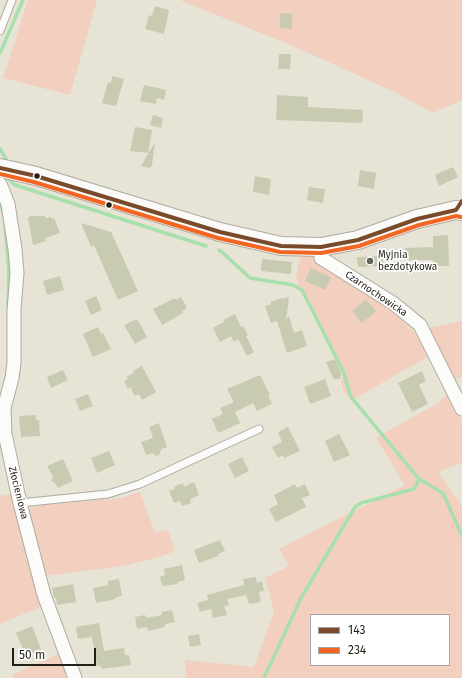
<!DOCTYPE html>
<meta charset="utf-8">
<style>
body{margin:0}
#map{position:relative;width:462px;height:678px;overflow:hidden;background:#e7e3d5;font-family:"Fira Sans",sans-serif}
canvas{display:block}
.legend{position:absolute;left:310px;top:614px;width:140px;height:52px;box-sizing:border-box;background:#fff;border:1px solid #a7a5a2;margin:0;padding:5px 7px;list-style:none;font-size:12px;color:#221f16}
.legend li{display:flex;align-items:center;gap:8px;height:20px}
.legend b{width:20px;border:1px solid #a7a5a2}
.scale{position:absolute;left:12px;top:648px;width:84px;height:18px;box-sizing:border-box;border:2px solid #221f16;border-top:0;padding-left:5px;font-size:12px;line-height:14px;white-space:nowrap;color:#221f16;-webkit-text-stroke:3px #fff;paint-order:stroke}
</style>
<div id="map">
<canvas width="462" height="678"></canvas>
<ul class="legend">
<li><b style="height:5px;background:#7a4b2a"></b>143</li>
<li><b style="height:5px;background:#f26522"></b>234</li>
</ul>
<div class="scale">50 m</div>
</div>
<script>
const c = document.querySelector('canvas').getContext('2d');
c.lineJoin = 'round';
function paint(path, color) { c.fillStyle = color; c.fill(path, 'evenodd'); }
const poly = rows => new Path2D(rows.map(r => 'M' + r).join(''));
function stroke(path, color, width, dash) { c.strokeStyle = color; c.lineWidth = width; c.lineCap = dash ? 'butt' : 'round'; c.setLineDash(dash || []); c.stroke(path); }
function drawText(font, color, halo, rows, align = 'center') {
  c.font = font + ' "Fira Sans",sans-serif'; c.lineWidth = 3.5; c.setLineDash([]); c.textBaseline = 'middle'; c.strokeStyle = halo; c.fillStyle = color; for (const [text, x, y, turn = 0] of rows) {
    c.save(); c.translate(x, y); c.rotate((+turn || 0) * Math.PI / 180); c.textAlign = isNaN(turn) ? turn : align; if (halo) c.strokeText(text, 0, 0); c.fillText(text, 0, 0); c.restore();
  }
}
paint(poly([
 [28,0,97,0,70,95,3,78],
 [180,0,462,0,462,100,433,113,397,93,293,46],
 [301,255,314,255,385,304,417,335,431,355,352,400,344,392,341,381,343,376,331,347,300,291,296,275],
 [462,321,462,377,454,378,429,328],
 [448,393,462,421,462,463,438,472,462,506,462,678,186,678,185,660,254,667,274,611,265,578,289,566,279,549,405,485,376,438,438,403],
 [311,615,449,615,449,665,311,665],
 [140,492,155,533,168,530,175,551,159,557,123,566,45,576,26,509,43,505,121,498],
 [12,494,43,606,0,624,0,496],
 [60,653,68,678,14,678,12,675]
]), '#f2cfbe');
stroke(poly([
 [0,53,23,0],
 [0,149,5,157,7,164],
 [9,176,10,181,15,185,206,246],
 [0,203,3,212],
 [5,224,9,271,8,305],
 [219,250,222,252,250,278,293,285,302,290,337,359,344,374,351,397,419,479,443,493,462,536],
 [264,678,301,598,355,507,361,503,414,489,419,479]
]), '#a7e0ad', 3.5);
paint(poly([
 [155,6,169,10,164,34,145,29,149,15,152,16],
 [280,13,292,14,292,29,280,28],
 [279,54,291,54,290,69,278,69],
 [112,76,124,79,116,106,102,103,108,82,111,83],
 [144,85,166,90,164,100,157,98,156,104,140,101],
 [277,95,308,97,308,107,363,110,362,123,276,120],
 [153,115,163,118,161,128,150,125],
 [135,127,152,130,148,153,130,151],
 [155,142,152,165,150,168,141,166],
 [453,167,458,177,439,186,435,175],
 [360,170,376,173,374,189,358,186],
 [255,176,271,179,269,195,253,192],
 [309,187,325,189,323,203,307,200],
 [31,216,45,216,46,218,51,217,52,219,54,218,60,233,45,238,46,241,33,245,28,218],
 [81,223,111,232,138,291,118,300,94,245,91,247],
 [448,235,449,266,434,266,433,260,406,260,405,248,433,247,433,236],
 [383,256,383,266,358,267,357,257],
 [262,259,292,262,291,274,261,271],
 [311,268,331,277,325,290,305,281],
 [60,276,64,290,47,295,43,281],
 [96,296,102,310,91,315,85,301],
 [181,297,187,308,182,311,183,313,162,325,153,309,175,298,176,300],
 [289,297,286,320,289,316,294,333,302,330,307,346,287,353,277,321,271,323,265,306,271,304,270,302,281,298,282,299],
 [366,300,376,311,362,323,352,311],
 [235,314,241,327,243,326,248,335,246,336,254,352,247,356,238,339,234,342,231,336,220,342,213,328,224,322,223,320],
 [137,319,147,337,135,344,124,325],
 [98,327,101,334,103,333,111,349,93,357,83,334],
 [335,359,341,373,341,378,334,380,326,362],
 [142,366,156,392,142,400,139,394,135,396,130,387,128,389,124,381,128,379,126,377,134,373,133,371],
 [63,370,68,380,51,388,47,377],
 [422,371,426,381,419,385,428,404,412,412,398,383],
 [260,375,270,395,268,395,272,404,257,411,253,403,235,412,240,423,218,433,212,419,223,414,220,408,234,402,227,389],
 [325,379,331,396,310,404,304,387],
 [88,394,93,406,80,411,75,399],
 [36,415,36,420,39,420,40,436,21,437,19,416],
 [159,423,167,447,161,449,160,454,156,456,152,453,146,455,141,442,153,438,149,427],
 [288,427,300,451,284,458,283,455,278,458,272,447,282,442,278,432],
 [339,434,350,455,334,462,325,441],
 [109,451,115,465,97,473,91,458],
 [242,457,249,471,235,478,228,464],
 [63,459,73,481,58,488,55,483,51,481,53,477,47,466],
 [194,482,199,495,190,499,191,503,182,506,180,501,174,503,169,491,175,489,174,487,183,483,184,487],
 [295,484,297,488,305,484,310,495,302,498,306,507,276,522,269,509,278,504,274,495],
 [220,540,225,551,218,554,218,556,199,563,194,550],
 [182,565,185,580,177,582,178,584,162,586,160,577,165,575,164,569],
 [256,577,257,583,262,581,264,591,259,592,261,602,249,604,246,595,227,599,229,605,224,606,227,615,213,618,211,609,200,612,197,603,208,600,207,595,244,585,243,579],
 [119,579,122,596,115,598,115,599,112,600,96,603,93,588,108,585,108,581],
 [73,584,76,602,57,605,56,598,54,598,52,588],
 [172,610,175,622,165,624,165,627,148,631,147,627,137,629,135,617,145,615,146,618,162,615,162,612],
 [99,623,104,651,124,648,125,655,129,655,131,665,102,669,101,666,97,666,92,637,78,639,76,627],
 [32,626,41,649,26,656,16,633],
 [199,634,201,645,190,647,188,636]
]), '#c8cbb2');
const lane = poly([
 [0,31,12,0],
 [20,503,108,494,140,484,259,429]
]);
const street = poly([
 [0,184,8,204,15,249,17,273,14,310,14,363,12,378,4,408,5,434,20,503,44,595,75,678],
 [321,247,321,258,393,303,420,325,462,409]
]);
const secondary = poly([
 [0,168,36,176,220,232,281,246,321,247,358,240,417,219,456,210,462,211]
]);
stroke(lane, '#adaa9f', 9);
stroke(street, '#adaa9f', 15);
stroke(secondary, '#adaa9f', 20);
stroke(lane, '#fbfbf9', 7);
stroke(street, '#fbfbf9', 13);
stroke(secondary, '#fbfbf9', 18);
stroke(poly([
 [0,168,36,176,220,232,281,246,321,247,358,240,417,219,456,210,462,201]
]), '#7a4b2a', 4);
stroke(poly([
 [0,174,34,182,218,238,280,252,321,253,359,246,419,225,456,216,461,217]
]), '#f26522', 4);
for (const [x, y, r, color] of [
 [37,176,3.5,"#221f16"],
 [109,205,3.5,"#221f16"],
 [370,261,4,"#676459"]
]) { const dot = new Path2D(); dot.arc(x, y, r, 0, 2 * Math.PI); c.fillStyle = color; c.fill(dot); stroke(dot, '#fff', 1.5); }
drawText('10px', '#221f16', '#fff', [
 ["Myjnia",378,255],
 ["bezdotykowa",378,267]
], 'left');
drawText('10px', '#221f16', '#fff', [
 ["Czarnochowicka",376,294,34],
 ["Złocieniowa",18,493,76]
]);
</script>
